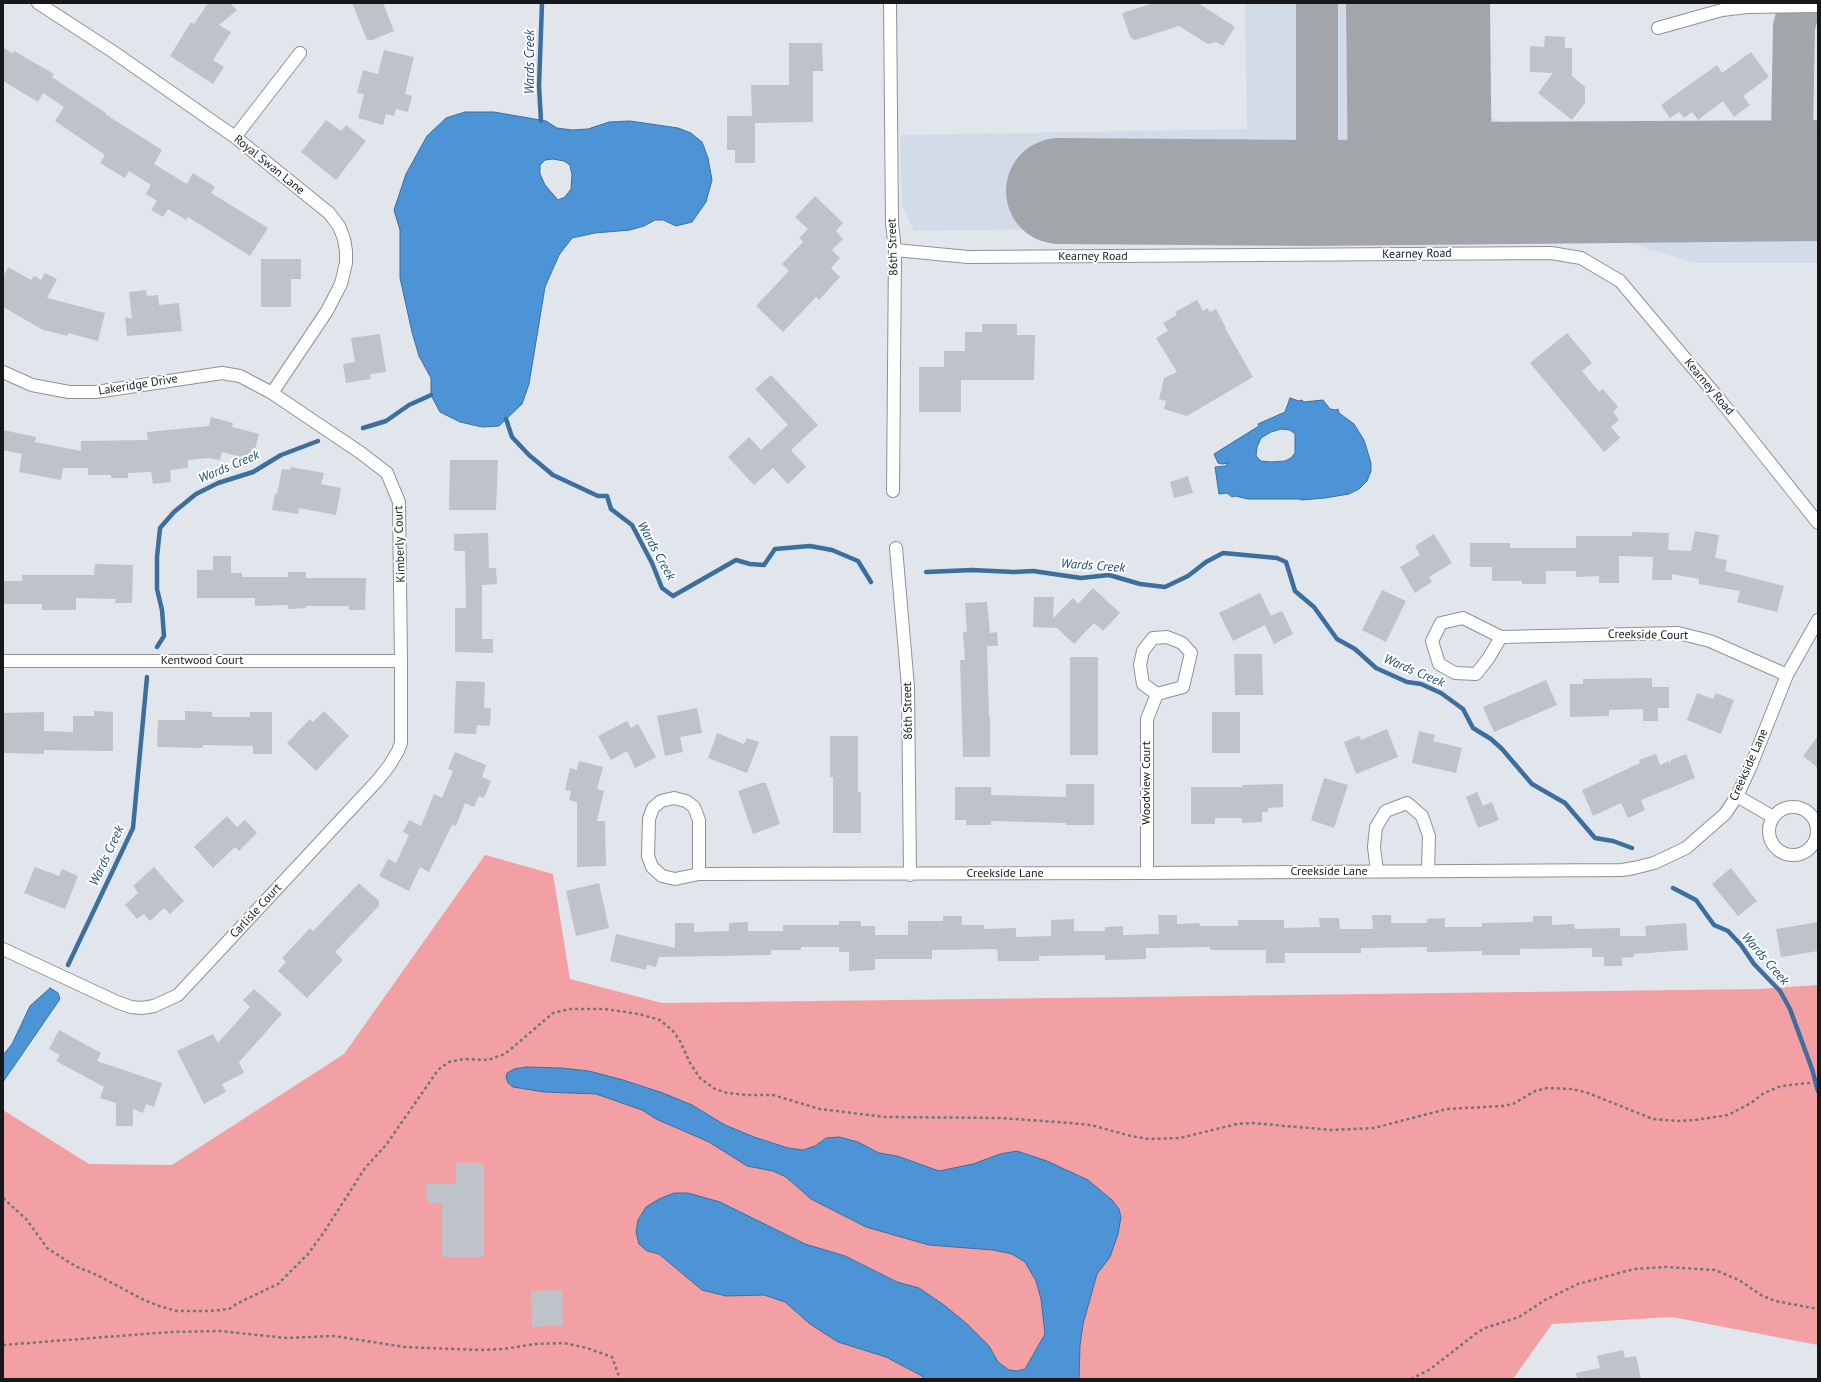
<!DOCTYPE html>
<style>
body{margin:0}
#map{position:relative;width:1821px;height:1382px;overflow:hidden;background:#e1e6ec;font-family:"PT Sans",sans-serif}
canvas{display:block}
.frame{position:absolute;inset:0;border:4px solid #16181a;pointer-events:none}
</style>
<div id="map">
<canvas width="1821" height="1382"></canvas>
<div class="frame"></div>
</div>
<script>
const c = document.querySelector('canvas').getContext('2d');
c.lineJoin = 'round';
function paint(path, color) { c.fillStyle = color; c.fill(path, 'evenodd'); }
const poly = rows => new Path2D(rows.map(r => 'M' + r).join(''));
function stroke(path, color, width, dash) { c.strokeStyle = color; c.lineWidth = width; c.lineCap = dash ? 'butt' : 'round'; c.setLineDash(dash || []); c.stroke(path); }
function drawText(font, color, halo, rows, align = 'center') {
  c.font = font + ' "PT Sans",sans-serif'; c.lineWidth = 4; c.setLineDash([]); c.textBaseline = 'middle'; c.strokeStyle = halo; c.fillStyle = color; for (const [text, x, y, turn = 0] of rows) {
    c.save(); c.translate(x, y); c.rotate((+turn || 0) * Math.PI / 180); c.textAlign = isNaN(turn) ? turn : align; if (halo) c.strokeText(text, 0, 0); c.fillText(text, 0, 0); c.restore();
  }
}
paint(poly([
 [1245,3,1483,3,1485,116,1524,129,1818,128,1818,263,1696,263,1553,221,914,231,902,206,900,135,1247,129]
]), '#d1dce8');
paint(poly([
 [485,855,553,874,570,979,662,1003,1759,989,1818,985,1818,1345,1672,1317,1552,1324,1513,1379,3,1379,3,1110,89,1164,172,1165,344,1054]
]), '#f3a0a4');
const water = poly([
 [465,112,494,112,546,121,557,128,572,130,588,129,609,122,630,121,678,128,691,133,702,142,708,158,712,180,706,202,692,222,676,226,663,220,655,220,644,226,630,230,595,233,572,238,559,255,545,287,529,384,522,404,499,426,482,427,460,422,440,412,431,395,431,378,419,356,412,332,400,278,400,230,394,210,406,174,427,136,446,118,465,112],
 [553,159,564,161,570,165,572,175,571,189,565,197,558,200,545,185,540,174,540,165,545,160,553,159],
 [1290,398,1299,401,1302,400,1304,402,1323,400,1330,409,1336,410,1338,409,1339,413,1354,424,1364,440,1371,463,1371,471,1367,481,1359,489,1349,494,1325,498,1302,500,1299,499,1248,499,1235,496,1232,497,1227,493,1219,494,1215,467,1225,466,1229,463,1222,464,1218,463,1214,454,1259,426,1258,424,1285,412,1290,398],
 [1281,429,1290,430,1295,434,1295,453,1291,458,1285,461,1271,462,1261,461,1256,456,1257,447,1261,438,1271,432,1281,429],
 [50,988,58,993,60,999,3,1082,3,1055,12,1044,30,1006,50,988],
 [526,1067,561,1068,589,1071,623,1080,663,1093,692,1105,725,1125,754,1137,788,1148,803,1150,815,1146,826,1138,839,1137,858,1142,879,1153,897,1156,939,1171,973,1164,1000,1154,1017,1151,1047,1161,1088,1180,1112,1200,1119,1209,1121,1217,1118,1234,1110,1257,1097,1274,1083,1324,1080,1345,1079,1379,924,1379,922,1376,886,1357,838,1342,810,1324,785,1302,764,1295,726,1296,702,1290,659,1254,647,1251,639,1244,636,1232,638,1220,646,1207,659,1199,674,1193,688,1193,720,1202,805,1244,845,1256,897,1282,919,1288,944,1305,967,1324,989,1346,998,1362,1009,1370,1017,1371,1025,1369,1045,1334,1041,1299,1036,1281,1025,1262,1012,1254,993,1250,929,1245,866,1227,811,1199,786,1177,773,1171,747,1166,709,1142,656,1119,642,1110,596,1094,544,1092,513,1087,508,1083,506,1077,507,1073,514,1069,526,1067]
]);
paint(water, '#4c94d6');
stroke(water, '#3c6f9e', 1);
stroke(poly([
 [541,121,539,86,542,3],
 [506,419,512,437,529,455,553,475,598,496,607,496,611,509,632,525,652,563,662,588,673,596,736,560,750,564,764,565,775,549,810,546,832,550,858,561,871,582],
 [363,428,386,421,409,405,431,395],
 [926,572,972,570,1014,572,1033,571,1081,578,1109,575,1140,584,1165,587,1188,576,1206,562,1223,553,1277,558,1286,562,1295,591,1314,607,1337,639,1355,649,1376,668,1407,682,1421,684,1441,693,1463,709,1473,728,1491,739,1502,749,1532,784,1565,803,1595,838,1613,841,1632,848],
 [157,647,164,636,162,610,157,589,157,557,160,528,174,512,196,494,218,483,253,472,281,455,318,441],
 [1673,888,1696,900,1714,925,1728,931,1741,945,1754,964,1780,991,1790,1009,1812,1069,1818,1091],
 [68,965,133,828,147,677]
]), '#3c6f9e', 4.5);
stroke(poly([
 [1317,3,1317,193],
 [1469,3,1471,190],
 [1470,143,1818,141],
 [1791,188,1794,26,1801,3]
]), '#a2a6aa', 42);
stroke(poly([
 [1399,3,1401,191],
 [1059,191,1317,193,1818,188]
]), '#a2a6aa', 106);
paint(poly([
 [208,3,230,3,237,10,219,25,231,32,213,60,224,67,213,84,170,56,191,22,194,24],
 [352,3,383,3,394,31,372,40,367,40],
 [1154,3,1198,3,1235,27,1223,46,1216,42,1208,44,1179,26,1135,40,1130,37,1122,13],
 [1545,36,1565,37,1565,48,1572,48,1572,76,1585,87,1585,103,1572,120,1538,93,1553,73,1530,72,1530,46,1544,47],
 [789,43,822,43,823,71,813,71,813,122,755,123,755,163,735,163,735,150,727,150,727,116,752,116,751,85,789,85],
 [3,47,13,54,14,51,54,74,52,77,106,113,105,114,162,150,154,164,187,184,193,173,215,187,211,193,268,228,250,256,188,217,186,220,168,209,163,217,151,210,157,201,146,194,151,185,129,171,125,178,100,163,105,155,55,121,64,107,43,93,38,102,3,81],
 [384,50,414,57,405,94,412,96,408,112,396,109,394,116,386,114,383,125,358,118,364,94,357,93,363,70,378,74],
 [1751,52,1769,77,1743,96,1750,105,1734,117,1723,101,1698,120,1692,112,1684,118,1679,112,1670,118,1661,105,1717,65,1722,73],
 [326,120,341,131,346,125,366,141,336,180,301,152],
 [815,196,843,223,836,231,843,239,832,250,840,258,831,268,840,277,819,300,816,297,783,332,756,306,789,271,782,264,803,242,799,238,808,229,795,217],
 [261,259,301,259,301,279,291,279,291,307,261,307],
 [8,267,31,280,34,276,41,280,45,273,57,279,47,298,105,313,98,341,68,333,68,336,43,330,3,307,3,277],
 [146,290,147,296,158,295,159,305,179,303,182,331,127,336,125,317,132,319,129,292],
 [1197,300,1203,311,1207,308,1210,312,1216,309,1226,328,1225,328,1253,377,1187,416,1164,409,1166,401,1159,399,1164,378,1177,372,1156,338,1168,331,1163,323,1177,315,1175,312],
 [982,324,1017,324,1017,335,1035,335,1034,380,961,380,961,412,919,412,919,367,944,367,944,351,965,351,965,332,982,332],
 [1567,333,1592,363,1582,371,1599,392,1603,389,1618,407,1613,412,1619,420,1611,427,1620,438,1604,452,1530,363],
 [380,334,386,372,370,374,371,379,346,383,343,364,355,362,351,338],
 [771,375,818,425,791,450,806,467,788,484,773,468,754,485,728,457,749,437,761,450,788,425,755,389],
 [211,417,233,423,232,427,259,434,252,460,222,452,220,460,209,458,188,460,188,468,170,470,171,482,153,484,151,472,128,473,128,478,111,478,111,475,88,475,88,468,63,468,61,480,19,472,22,454,3,450,3,430,36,437,35,442,81,451,81,441,148,440,147,432,209,426],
 [450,460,498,460,496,510,449,510],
 [291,467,324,473,321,484,341,488,336,515,299,508,298,514,272,510,275,493,277,494,282,469,290,470],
 [1188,476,1193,493,1174,498,1170,482],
 [1695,531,1719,535,1715,558,1727,560,1725,571,1784,586,1777,612,1737,602,1740,591,1699,584,1699,579,1672,574,1672,580,1652,580,1653,557,1619,556,1619,583,1599,583,1599,576,1576,577,1576,571,1546,571,1546,584,1522,584,1522,581,1492,581,1492,567,1470,567,1470,543,1510,543,1510,548,1576,548,1576,536,1632,536,1632,532,1669,533,1668,550,1691,551],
 [488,533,489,568,496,568,497,584,482,585,482,639,493,639,493,653,455,652,455,608,466,608,465,551,454,551,454,534],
 [1434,534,1452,563,1429,577,1432,582,1415,593,1400,567,1420,555,1415,546],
 [213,556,231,556,231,573,242,573,242,577,288,577,288,572,306,572,306,578,366,578,365,610,349,610,349,606,306,606,306,608,288,609,288,605,255,606,255,598,197,598,197,570,213,570],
 [95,564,133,565,132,603,115,603,116,599,76,598,76,610,42,610,42,604,3,604,3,581,22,581,22,575,94,575],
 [1093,588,1120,613,1103,631,1094,623,1074,644,1057,628,1033,627,1034,597,1054,597,1053,618,1073,598,1078,604],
 [1382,590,1406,601,1386,642,1362,630],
 [1260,593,1271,616,1282,611,1293,634,1274,644,1265,625,1233,641,1219,613],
 [987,602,990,633,997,632,998,646,987,646,989,716,990,716,990,757,963,757,960,660,965,660,963,632,967,632,965,603],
 [1234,654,1262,654,1263,695,1235,695],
 [1070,657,1098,657,1098,755,1070,755],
 [1652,678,1652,687,1669,687,1669,708,1658,708,1658,721,1643,721,1643,709,1609,710,1609,716,1570,717,1570,684,1583,684,1583,679],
 [1546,680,1557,705,1494,732,1483,707],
 [456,681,485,682,484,708,491,708,490,726,477,725,476,734,454,733],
 [1697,693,1713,699,1716,693,1734,700,1721,734,1687,720],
 [697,708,702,733,680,737,683,752,665,756,657,716],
 [94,711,113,712,113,751,44,750,44,754,3,753,3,713,44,712,44,731,73,732,73,716,94,716],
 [185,711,212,712,212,717,250,717,250,712,272,712,272,754,253,754,253,746,203,745,203,748,157,747,158,720,185,720],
 [324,711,349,736,316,771,287,743,310,719,313,722],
 [1212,712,1240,712,1240,753,1212,753],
 [627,721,631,728,638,724,656,757,635,768,627,751,611,760,598,736],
 [1387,729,1398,757,1356,774,1344,742,1359,736,1361,740],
 [1419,731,1435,735,1433,741,1462,748,1456,773,1412,763],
 [717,733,744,744,747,738,759,742,747,773,708,758],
 [830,736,858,736,858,792,861,792,861,833,833,833,833,777,830,777],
 [1818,736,1818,768,1803,756],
 [455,752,486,765,482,777,491,781,484,798,479,796,474,807,465,803,456,826,452,825,429,872,420,867,409,891,379,876,388,859,396,863,409,835,403,832,409,820,421,826,434,794,442,798,453,771,448,769],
 [1656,754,1660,765,1669,761,1669,765,1671,760,1686,754,1695,778,1641,800,1645,810,1628,818,1621,803,1593,816,1582,790,1640,763,1639,760],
 [579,761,603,767,597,789,604,791,597,821,605,821,606,866,577,867,577,802,569,800,571,791,565,790,570,768,577,770],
 [1324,778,1348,785,1334,828,1311,820],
 [761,783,766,783,780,824,753,834,738,791],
 [1066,784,1094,784,1094,825,1066,825,1066,823,991,821,991,825,966,825,966,820,955,820,955,787,991,787,991,795,1066,797],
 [1283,784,1283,807,1268,808,1268,812,1262,812,1262,822,1242,823,1242,818,1215,818,1215,824,1191,824,1191,787,1242,787,1242,785],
 [1477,792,1483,806,1492,802,1499,820,1478,828,1466,797],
 [227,816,237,827,245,820,257,833,239,851,235,847,213,868,194,847],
 [35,867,59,876,62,869,78,876,65,909,24,893],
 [154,867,184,901,170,914,164,908,150,921,144,914,137,919,125,905,138,893,133,886],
 [1731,868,1757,901,1738,916,1712,884],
 [359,883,379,901,379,906,335,952,343,960,307,998,278,971,286,962,282,958,310,928,313,931],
 [599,883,609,928,576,936,566,891],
 [1158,915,1177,915,1177,924,1199,923,1200,926,1238,926,1238,920,1284,920,1284,928,1320,927,1319,918,1339,918,1340,929,1373,929,1372,915,1391,915,1391,923,1427,923,1427,919,1445,918,1445,927,1482,927,1482,923,1533,922,1533,916,1552,916,1552,925,1574,924,1575,929,1620,928,1620,936,1646,936,1645,926,1686,923,1688,950,1634,954,1634,957,1622,958,1622,966,1604,966,1604,957,1592,957,1592,948,1520,949,1520,955,1482,955,1482,951,1427,952,1427,947,1361,948,1361,953,1285,953,1285,963,1266,963,1266,950,1210,950,1210,947,1146,948,1146,959,1105,960,1105,955,1039,956,1039,961,998,961,997,949,932,950,932,959,875,959,875,970,849,971,849,952,839,952,839,947,801,947,801,950,771,950,771,955,659,957,656,967,647,965,646,970,610,961,616,934,675,948,675,923,694,923,694,932,729,931,729,923,748,922,748,931,783,931,783,925,839,925,839,921,861,921,861,926,875,926,875,935,908,935,908,921,943,921,943,916,962,916,962,925,984,925,984,929,1016,928,1016,937,1051,936,1051,920,1074,919,1074,931,1105,931,1105,927,1123,926,1123,935,1159,934],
 [1818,922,1818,951,1781,957,1776,929],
 [254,989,282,1014,239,1062,244,1073,222,1084,226,1092,204,1104,177,1051,213,1034,218,1043,250,1007,243,1000],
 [59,1030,101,1053,97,1061,162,1083,154,1107,146,1104,143,1113,133,1109,133,1126,116,1126,116,1103,100,1098,104,1087,56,1061,60,1055,49,1049],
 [456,1163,484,1163,484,1257,442,1257,442,1203,427,1203,426,1184,456,1184],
 [562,1290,563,1325,532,1327,531,1291],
 [1623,1350,1625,1358,1636,1356,1641,1379,1577,1379,1576,1373,1600,1368,1597,1356]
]), '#bdc3c8');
const minor = poly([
 [38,3,112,51,235,137,329,213,339,226,344,239,346,251,346,263,341,284,327,311,272,393],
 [890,3,892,223,895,250,893,491],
 [1658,28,1722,10,1747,7,1818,6],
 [235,137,300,53],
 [895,250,968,257,1551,253,1581,258,1620,281,1720,400,1818,523],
 [3,372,32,385,69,392,96,392,222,373,240,376,272,393,361,453,387,473,399,502,401,661,401,743,398,751,389,766,377,781,178,995,154,1006,142,1008,131,1007,117,1002,3,949],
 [896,548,908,687,910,875],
 [1501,637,1488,659,1476,674,1455,673,1439,664,1432,641,1441,623,1463,618,1501,637,1678,633,1710,641,1787,675],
 [3,661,401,661],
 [1737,796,1773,817],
 '1769 831a24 24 0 1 1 48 0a24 24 0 1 1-48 0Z',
 [1377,871,1374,847,1376,827,1386,811,1407,803,1422,816,1429,836,1428,871],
 [1147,873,1147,719,1157,694,1183,687,1191,653,1182,643,1167,637,1153,638,1143,651,1140,665,1143,684,1157,694],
 [699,874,699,820,694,807,686,801,674,798,661,801,653,808,649,819,648,856,652,867,662,876,675,879,699,874,1147,873,1622,870,1634,868,1654,863,1686,848,1725,814,1737,796,1750,768,1787,675,1818,620]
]);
stroke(minor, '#8d9298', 14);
stroke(poly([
 [3,1198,27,1220,47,1248,75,1266,97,1275,142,1299,159,1306,177,1311,209,1311,229,1309,238,1303,278,1284,308,1254,324,1232,365,1168,386,1145,438,1070,449,1062,464,1059,488,1060,505,1054,553,1013,570,1009,605,1009,639,1014,660,1020,673,1031,680,1041,690,1063,700,1078,715,1089,727,1093,748,1095,773,1095,820,1109,885,1117,1000,1118,1071,1123,1091,1125,1131,1136,1149,1139,1180,1138,1237,1124,1252,1123,1331,1130,1374,1128,1447,1109,1503,1106,1513,1104,1535,1091,1547,1088,1572,1089,1588,1093,1653,1119,1679,1121,1695,1120,1728,1115,1751,1103,1764,1093,1781,1086,1818,1082],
 [3,1345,170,1332,220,1331,286,1338,334,1336,405,1347,479,1350,504,1349,535,1344,564,1343,587,1348,612,1357,620,1379],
 [1411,1379,1429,1370,1478,1332,1485,1328,1519,1317,1545,1300,1578,1284,1634,1269,1666,1267,1715,1270,1739,1280,1761,1295,1775,1301,1818,1309]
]), '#727579', 2.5, [3, 3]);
stroke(minor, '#fff', 12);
drawText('12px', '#16181a', '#fff', [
 ["Royal Swan Lane",269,165,39],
 ["86th Street",893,247,-92],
 ["Kearney Road",1417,254,-1],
 ["Kearney Road",1093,257],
 ["Lakeridge Drive",138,385,-9],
 ["Kearney Road",1709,387,50],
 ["Kimberly Court",400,544,-92],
 ["Creekside Court",1648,635,1],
 ["Kentwood Court",202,661],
 ["86th Street",908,711,-91],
 ["Creekside Lane",1749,765,-66],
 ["Woodview Court",1147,783,-90],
 ["Creekside Lane",1329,872],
 ["Creekside Lane",1005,874],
 ["Carlisle Court",256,911,-47]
]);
drawText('italic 13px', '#194c79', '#fff', [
 ["Wards Creek",530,62,-90],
 ["Wards Creek",229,467,-23],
 ["Wards Creek",656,551,61],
 ["Wards Creek",1093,566,4],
 ["Wards Creek",1414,671,23],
 ["Wards Creek",107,856,-65],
 ["Wards Creek",1765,959,49]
]);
</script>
